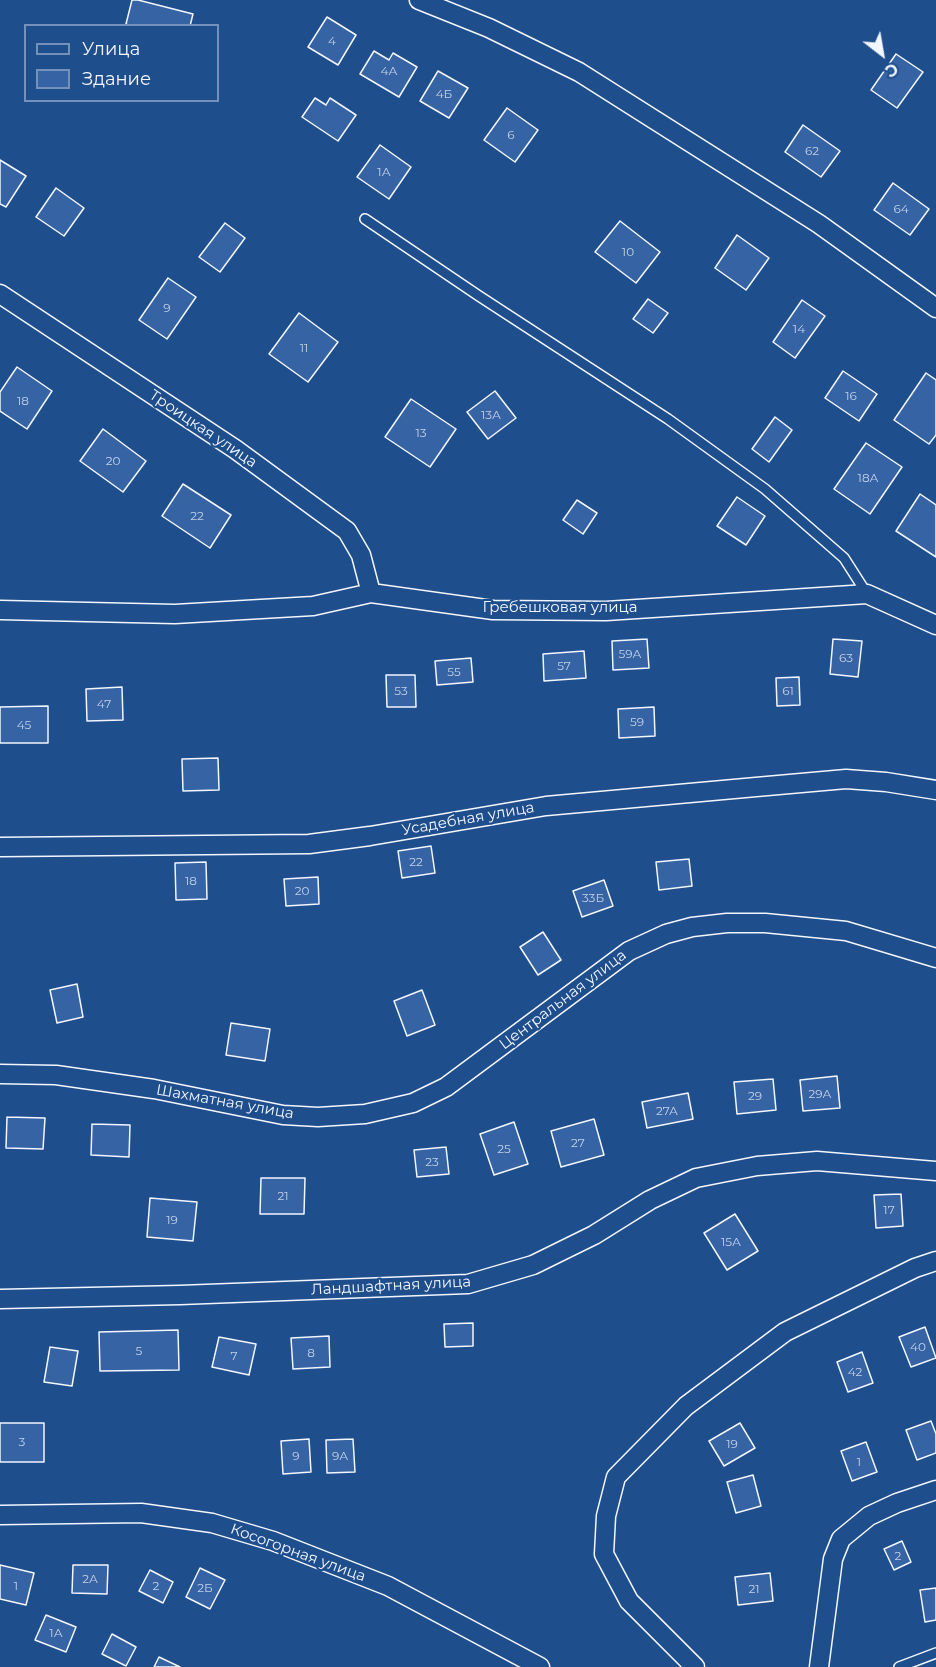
<!DOCTYPE html>
<meta charset="utf-8">
<style>
body{margin:0}
#map{position:relative;width:936px;height:1667px;overflow:hidden;background:#1f4e8c;font-family:Montserrat,sans-serif}
canvas{display:block}
.legend{position:absolute;left:24px;top:24px;width:195px;height:78px;box-sizing:border-box;background:#1f4e8c;border:2px solid #7391ba;margin:0;padding:8px 10px;list-style:none;font-size:18px;color:#f2f6ff}
.legend li{display:flex;align-items:center;gap:12px;height:30px}
.legend b{width:30px;border:2px solid #7391ba}
.north{position:absolute;left:852px;top:24px;width:60px;height:60px;-webkit-text-stroke:4px #1f4e8c;paint-order:stroke;rotate:149deg;font-size:16px;font-weight:700;line-height:24px;text-align:center;color:#f2f6ff}
.north::after{content:'';display:block;margin:auto;width:21px;height:27px;background:#f2f6ff;clip-path:polygon(50% 0,100% 100%,50% 72%,0 100%)}
</style>
<div id="map">
<canvas width="936" height="1667"></canvas>
<ul class="legend">
<li><b style="height:8px;background:#1f4e8c"></b>Улица</li>
<li><b style="height:16px;background:#3563a3"></b>Здание</li>
</ul>
<div class="north">С</div>
</div>
<script>
const c = document.querySelector('canvas').getContext('2d');
c.lineJoin = 'round';
function paint(path, color) { c.fillStyle = color; c.fill(path, 'evenodd'); }
const poly = rows => new Path2D(rows.map(r => 'M' + r).join(''));
function stroke(path, color, width, dash) { c.strokeStyle = color; c.lineWidth = width; c.lineCap = dash ? 'butt' : 'round'; c.setLineDash(dash || []); c.stroke(path); }
function drawText(font, color, halo, rows, align = 'center') {
  c.font = font + ' Montserrat,sans-serif'; c.lineWidth = 4.5; c.setLineDash([]); c.textBaseline = 'middle'; c.strokeStyle = halo; c.fillStyle = color; for (const [text, x, y, turn = 0] of rows) {
    c.save(); c.translate(x, y); c.rotate((+turn || 0) * Math.PI / 180); c.textAlign = isNaN(turn) ? turn : align; if (halo) c.strokeText(text, 0, 0); c.fillText(text, 0, 0); c.restore();
  }
}
const building = poly([
 [132,0,138,0,193,14,190,26,131,26,126,24,132,0],
 [327,17,356,35,338,65,308,47,327,17],
 [374,51,389,60,393,53,417,67,399,97,360,74,374,51],
 [896,54,923,72,897,108,871,90,896,54],
 [438,71,468,88,449,118,420,101,438,71],
 [315,98,326,105,330,98,356,115,338,141,302,117,315,98],
 [507,108,538,130,515,162,484,140,507,108],
 [803,125,840,151,821,177,785,152,803,125],
 [380,145,411,167,389,199,357,177,380,145],
 [0,160,26,176,6,207,0,204,0,160],
 [893,183,929,209,910,235,874,210,893,183],
 [56,188,84,208,64,236,36,217,56,188],
 [620,221,660,252,636,283,595,252,620,221],
 [225,223,245,238,220,272,199,257,225,223],
 [737,235,769,258,746,290,715,268,737,235],
 [168,278,196,297,167,339,139,320,168,278],
 [648,299,668,313,653,333,633,319,648,299],
 [802,300,825,316,795,358,773,342,802,300],
 [299,313,338,342,308,382,269,354,299,313],
 [17,367,52,391,27,429,0,411,0,392,17,367],
 [843,371,877,394,859,421,825,398,843,371],
 [926,373,936,380,936,435,929,444,894,420,926,373],
 [495,391,516,418,488,439,467,412,495,391],
 [411,399,456,429,430,467,385,437,411,399],
 [775,417,792,430,769,462,752,449,775,417],
 [103,429,146,461,123,492,80,461,103,429],
 [866,443,902,467,870,514,834,489,866,443],
 [183,484,231,515,210,548,162,516,183,484],
 [920,494,936,505,936,557,896,531,920,494],
 [737,497,765,516,746,545,717,526,737,497],
 [577,500,597,513,583,534,563,520,577,500],
 [647,639,649,668,613,670,612,641,647,639],
 [833,639,862,641,858,677,830,674,833,639],
 [584,651,586,678,544,681,543,654,584,651],
 [471,658,473,682,437,685,435,661,471,658],
 [386,675,415,675,416,707,387,707,386,675],
 [799,677,800,705,777,706,776,678,799,677],
 [122,687,123,720,87,721,86,689,122,687],
 [48,706,48,743,0,743,0,707,48,706],
 [654,707,655,736,619,738,618,709,654,707],
 [218,758,219,790,183,791,182,759,218,758],
 [431,846,435,873,402,878,398,851,431,846],
 [689,859,692,886,659,890,656,862,689,859],
 [206,862,207,899,176,900,175,863,206,862],
 [318,877,319,904,286,906,284,879,318,877],
 [604,880,613,906,582,917,573,891,604,880],
 [543,932,561,960,538,975,520,947,543,932],
 [77,984,83,1017,57,1023,50,990,77,984],
 [422,990,435,1025,407,1036,394,1001,422,990],
 [231,1023,270,1029,265,1061,226,1055,231,1023],
 [837,1076,840,1108,803,1111,800,1080,837,1076],
 [773,1079,776,1110,737,1114,734,1082,773,1079],
 [688,1093,693,1119,647,1128,642,1102,688,1093],
 [7,1117,45,1118,43,1149,6,1148,7,1117],
 [594,1119,604,1155,561,1167,551,1131,594,1119],
 [514,1122,528,1164,494,1175,480,1134,514,1122],
 [92,1124,130,1125,129,1157,91,1155,92,1124],
 [446,1147,449,1174,417,1177,414,1150,446,1147],
 [261,1178,305,1178,304,1214,260,1214,261,1178],
 [901,1194,903,1226,876,1228,874,1195,901,1194],
 [150,1198,197,1202,193,1241,147,1237,150,1198],
 [735,1214,758,1251,727,1270,704,1233,735,1214],
 [473,1323,473,1346,445,1347,444,1324,473,1323],
 [925,1327,936,1358,911,1367,899,1337,925,1327],
 [178,1330,179,1370,100,1371,99,1332,178,1330],
 [329,1336,330,1367,293,1369,291,1338,329,1336],
 [219,1337,256,1344,249,1375,212,1367,219,1337],
 [50,1347,78,1351,72,1386,44,1382,50,1347],
 [862,1352,873,1383,848,1392,837,1362,862,1352],
 [931,1421,936,1434,936,1453,917,1460,906,1430,931,1421],
 [0,1423,44,1423,44,1462,0,1462,0,1423],
 [740,1423,755,1448,724,1466,709,1441,740,1423],
 [309,1439,311,1472,283,1474,281,1441,309,1439],
 [353,1439,355,1472,327,1473,326,1440,353,1439],
 [866,1442,877,1472,852,1481,841,1451,866,1442],
 [753,1475,761,1506,736,1513,727,1482,753,1475],
 [902,1541,911,1562,894,1570,884,1549,902,1541],
 [0,1565,34,1573,26,1605,0,1599,0,1565],
 [73,1565,108,1565,107,1594,72,1593,73,1565],
 [200,1568,225,1580,210,1609,186,1597,200,1568],
 [150,1570,173,1582,163,1603,139,1591,150,1570],
 [770,1573,773,1601,738,1605,735,1577,770,1573],
 [936,1588,936,1620,925,1622,920,1590,936,1588],
 [46,1615,76,1627,66,1652,35,1640,46,1615],
 [112,1634,136,1647,126,1666,102,1654,112,1634],
 [159,1657,180,1667,154,1667,159,1657]
]);
paint(building, '#3563a3');
stroke(building, '#f2f6ff', 1.5);
const lane = poly([
 [365,219,479,296,668,419,765,489,844,558,867,594],
 [899,1667,936,1653]
]);
const street = poly([
 [419,0,489,28,579,72,819,224,936,308],
 [0,294,235,449,347,531,361,555,371,593],
 [0,610,175,614,313,606,371,593,493,610,606,611,867,594,936,625],
 [0,847,309,844,370,836,546,806,756,787,846,779,886,782,936,790],
 [0,1074,56,1075,154,1089,283,1115,318,1117,365,1114,413,1103,446,1087,629,951,666,934,692,927,727,923,765,923,846,931,936,958],
 [0,1299,180,1295,468,1284,533,1265,594,1235,650,1200,696,1178,757,1166,817,1161,936,1171],
 [0,1515,141,1513,212,1523,273,1541,388,1586,540,1667],
 [695,1667,629,1601,604,1554,606,1516,616,1477,686,1406,785,1332,915,1268,936,1261],
 [819,1667,833,1559,841,1539,869,1516,897,1503,936,1490]
]);
stroke(lane, '#f2f6ff', 12);
stroke(street, '#f2f6ff', 21);
stroke(lane, '#1f4e8c', 9);
stroke(street, '#1f4e8c', 18);
drawText('12px', '#c3d1e8', null, [
 ["4",332,41],
 ["4А",389,71],
 ["4Б",444,94],
 ["6",511,135],
 ["62",812,151],
 ["1А",384,172],
 ["64",901,209],
 ["10",628,252],
 ["9",167,308],
 ["14",799,329],
 ["11",304,348],
 ["16",851,396],
 ["18",23,401],
 ["13А",491,415],
 ["13",421,433],
 ["20",113,461],
 ["18А",868,478],
 ["22",197,516],
 ["59А",630,654],
 ["63",846,658],
 ["57",564,666],
 ["55",454,672],
 ["53",401,691],
 ["61",788,691],
 ["47",104,704],
 ["59",637,722],
 ["45",24,725],
 ["22",416,862],
 ["18",191,881],
 ["20",302,891],
 ["33Б",593,898],
 ["29А",820,1094],
 ["29",755,1096],
 ["27А",667,1111],
 ["27",578,1143],
 ["25",504,1149],
 ["23",432,1162],
 ["21",283,1196],
 ["17",889,1210],
 ["19",172,1220],
 ["15А",731,1242],
 ["40",918,1347],
 ["5",139,1351],
 ["8",311,1353],
 ["7",234,1356],
 ["42",855,1372],
 ["3",22,1442],
 ["19",732,1444],
 ["9",296,1456],
 ["9А",340,1456],
 ["1",859,1462],
 ["2",898,1556],
 ["2А",90,1579],
 ["1",16,1586],
 ["2",156,1586],
 ["2Б",205,1588],
 ["21",754,1589],
 ["1А",56,1633]
]);
drawText('15px', '#f2f6ff', '#1f4e8c', [
 ["Троицкая улица",203,429,34],
 ["Гребешковая улица",560,608],
 ["Усадебная улица",468,819,-10],
 ["Центральная улица",563,1000,-37],
 ["Шахматная улица",225,1102,10],
 ["Ландшафтная улица",391,1286,-3],
 ["Косогорная улица",298,1553,20]
]);
</script>
